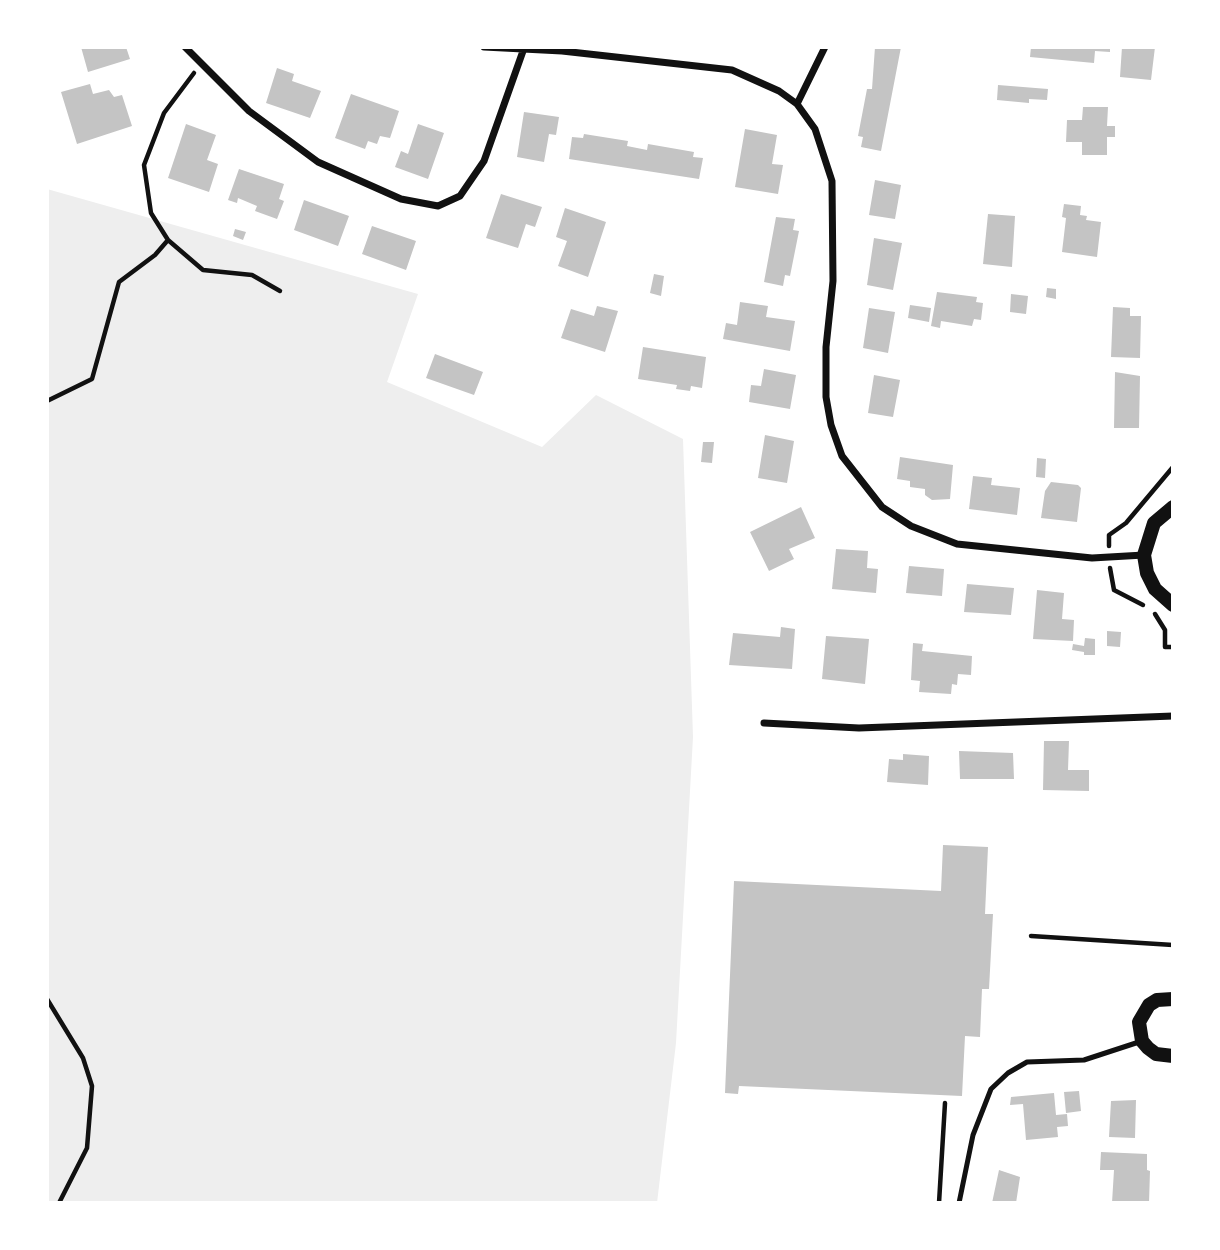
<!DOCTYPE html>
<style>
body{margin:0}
#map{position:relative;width:1220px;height:1250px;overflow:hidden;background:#fff;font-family:Montserrat,sans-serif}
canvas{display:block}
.frame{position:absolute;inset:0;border:49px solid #fff;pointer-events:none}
</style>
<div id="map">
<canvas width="1220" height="1250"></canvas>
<div class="frame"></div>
</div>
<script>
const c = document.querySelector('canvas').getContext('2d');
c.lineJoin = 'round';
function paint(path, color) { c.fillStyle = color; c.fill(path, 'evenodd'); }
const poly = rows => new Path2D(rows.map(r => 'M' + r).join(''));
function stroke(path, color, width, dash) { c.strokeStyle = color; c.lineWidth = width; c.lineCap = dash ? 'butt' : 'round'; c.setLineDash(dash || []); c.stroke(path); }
paint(poly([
 [47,189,418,294,387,382,542,447,596,395,683,439,693,737,676,1043,657,1203,47,1203]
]), '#eee');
paint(poly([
 [81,47,126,47,130,59,88,72],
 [875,47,901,47,881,151,861,147,863,137,858,136,867,89,872,89],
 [1031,47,1110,47,1110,52,1095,51,1094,63,1030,57],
 [1122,47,1155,47,1151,80,1120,77],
 [277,68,294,74,292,81,321,91,310,118,266,103],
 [90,84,93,94,109,90,114,97,122,95,132,126,77,144,61,92],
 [998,85,1048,89,1047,100,1029,99,1029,103,997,100],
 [351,94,399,111,390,138,380,136,377,144,368,141,365,149,335,138],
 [1083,107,1108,107,1107,126,1115,126,1115,137,1107,137,1107,155,1082,155,1082,142,1066,142,1067,120,1082,120],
 [524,112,559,117,556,135,549,134,544,162,517,157],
 [186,124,216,135,207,160,218,164,209,192,168,178],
 [418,124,444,133,428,179,395,167,401,151,408,154],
 [745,129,777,135,772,164,783,165,778,194,735,187],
 [584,134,628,141,627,146,647,150,648,144,694,152,693,157,703,158,699,179,569,159,572,137,583,138],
 [239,169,284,184,279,199,284,201,277,219,255,211,257,206,238,198,237,203,228,200],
 [875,180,901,185,895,219,869,215],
 [501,194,542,207,535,227,526,224,518,248,486,238],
 [304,200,349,216,338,246,294,230],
 [1064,204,1081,206,1080,215,1087,216,1086,220,1101,222,1097,257,1062,252,1066,218,1062,217],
 [565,208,606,222,588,277,558,266,567,241,556,237],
 [988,214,1015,216,1012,267,983,264],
 [776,217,795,219,793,230,799,231,790,276,785,275,783,286,764,282],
 [372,226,416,241,406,270,362,254],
 [235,229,246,232,243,240,233,236],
 [874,238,902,243,893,290,867,285],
 [654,274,664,276,661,296,650,293],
 [1047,288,1056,289,1056,299,1046,297],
 [937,292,977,297,976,302,983,303,981,320,974,319,972,326,941,321,940,328,931,326],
 [1011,294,1028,296,1026,314,1010,312],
 [740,302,768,306,766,317,795,321,790,351,723,339,726,323,737,325],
 [910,305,931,308,929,322,908,318],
 [597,306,618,311,605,352,561,338,571,309,594,316],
 [1113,307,1130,308,1130,316,1141,316,1140,358,1111,357],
 [869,308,895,312,888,353,863,348],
 [643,347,706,357,702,388,691,386,690,391,676,389,677,385,638,379],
 [435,354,483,372,474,395,426,378],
 [764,369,796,375,790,409,749,402,751,385,761,386],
 [1115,372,1140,376,1139,428,1114,428],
 [874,375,900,380,893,417,868,413],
 [765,435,794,441,787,483,758,478],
 [703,442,714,442,712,463,701,462],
 [900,457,953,465,950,499,932,500,925,495,925,489,910,487,910,481,897,479],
 [1037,458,1046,459,1045,478,1036,477],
 [973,476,992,478,991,485,1020,488,1017,515,969,509],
 [1051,482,1078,485,1081,488,1077,522,1041,518,1045,491],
 [801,507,815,538,789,549,794,559,769,571,750,532],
 [836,549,868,551,867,568,878,569,876,593,832,589],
 [909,566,944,569,942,596,906,593],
 [967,584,1014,588,1011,615,964,612],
 [1037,590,1064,593,1062,619,1074,620,1073,641,1033,639],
 [781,627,795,629,792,669,729,665,733,633,780,637],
 [1107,631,1121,632,1120,647,1107,646],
 [826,636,869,639,865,684,822,679],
 [1085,638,1095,639,1095,655,1084,655,1084,652,1072,650,1073,644,1084,646],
 [913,643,923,644,922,651,972,656,971,675,958,674,957,685,952,684,951,694,919,692,920,681,911,680],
 [1044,741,1069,741,1068,770,1089,770,1089,791,1043,790],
 [959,751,1013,753,1014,779,960,779],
 [903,754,929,756,928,785,887,782,889,759,903,760],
 [943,845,988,847,985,914,993,914,989,989,982,989,980,1037,965,1036,962,1096,739,1086,738,1094,725,1093,734,881,941,891],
 [1079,1091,1081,1111,1066,1113,1064,1092],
 [1054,1093,1056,1115,1067,1114,1068,1126,1057,1127,1058,1137,1026,1140,1023,1104,1010,1105,1011,1097],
 [1136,1100,1135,1138,1109,1137,1111,1101],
 [1101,1152,1147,1154,1147,1170,1150,1171,1149,1203,1112,1203,1114,1170,1100,1170],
 [999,1170,1020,1177,1016,1203,992,1203]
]), '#c4c4c4');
stroke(poly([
 [168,240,203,270,252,275,280,291],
 [47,401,92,379,119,282,155,255,168,240,151,213,144,165,164,113,194,73],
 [1109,546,1109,535,1126,523,1173,467],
 [1110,568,1114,590,1143,605],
 [1155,614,1165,630,1165,647,1173,647],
 [1031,936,1173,945],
 [47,999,83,1058,92,1086,87,1148,59,1203],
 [939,1203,945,1103]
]), '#111', 4.5);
stroke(poly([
 [959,1203,973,1135,991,1089,1008,1073,1027,1062,1084,1060,1139,1042]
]), '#111', 5);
stroke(poly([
 [185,47,249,111,318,162,401,199,438,206,460,196,484,161,523,51],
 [484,47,562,51,732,70,779,91,797,104,815,129,832,181,833,281,826,347,826,397,831,425,842,456,882,507,911,526,957,544,1092,558,1144,555],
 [797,104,825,47],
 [764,723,859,728,1173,716]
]), '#111', 7);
stroke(poly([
 [1173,507,1154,523,1144,555,1147,573,1155,589,1173,605],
 [1173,999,1157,1000,1149,1005,1139,1022,1142,1041,1148,1048,1156,1054,1173,1056]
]), '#111', 14);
</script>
